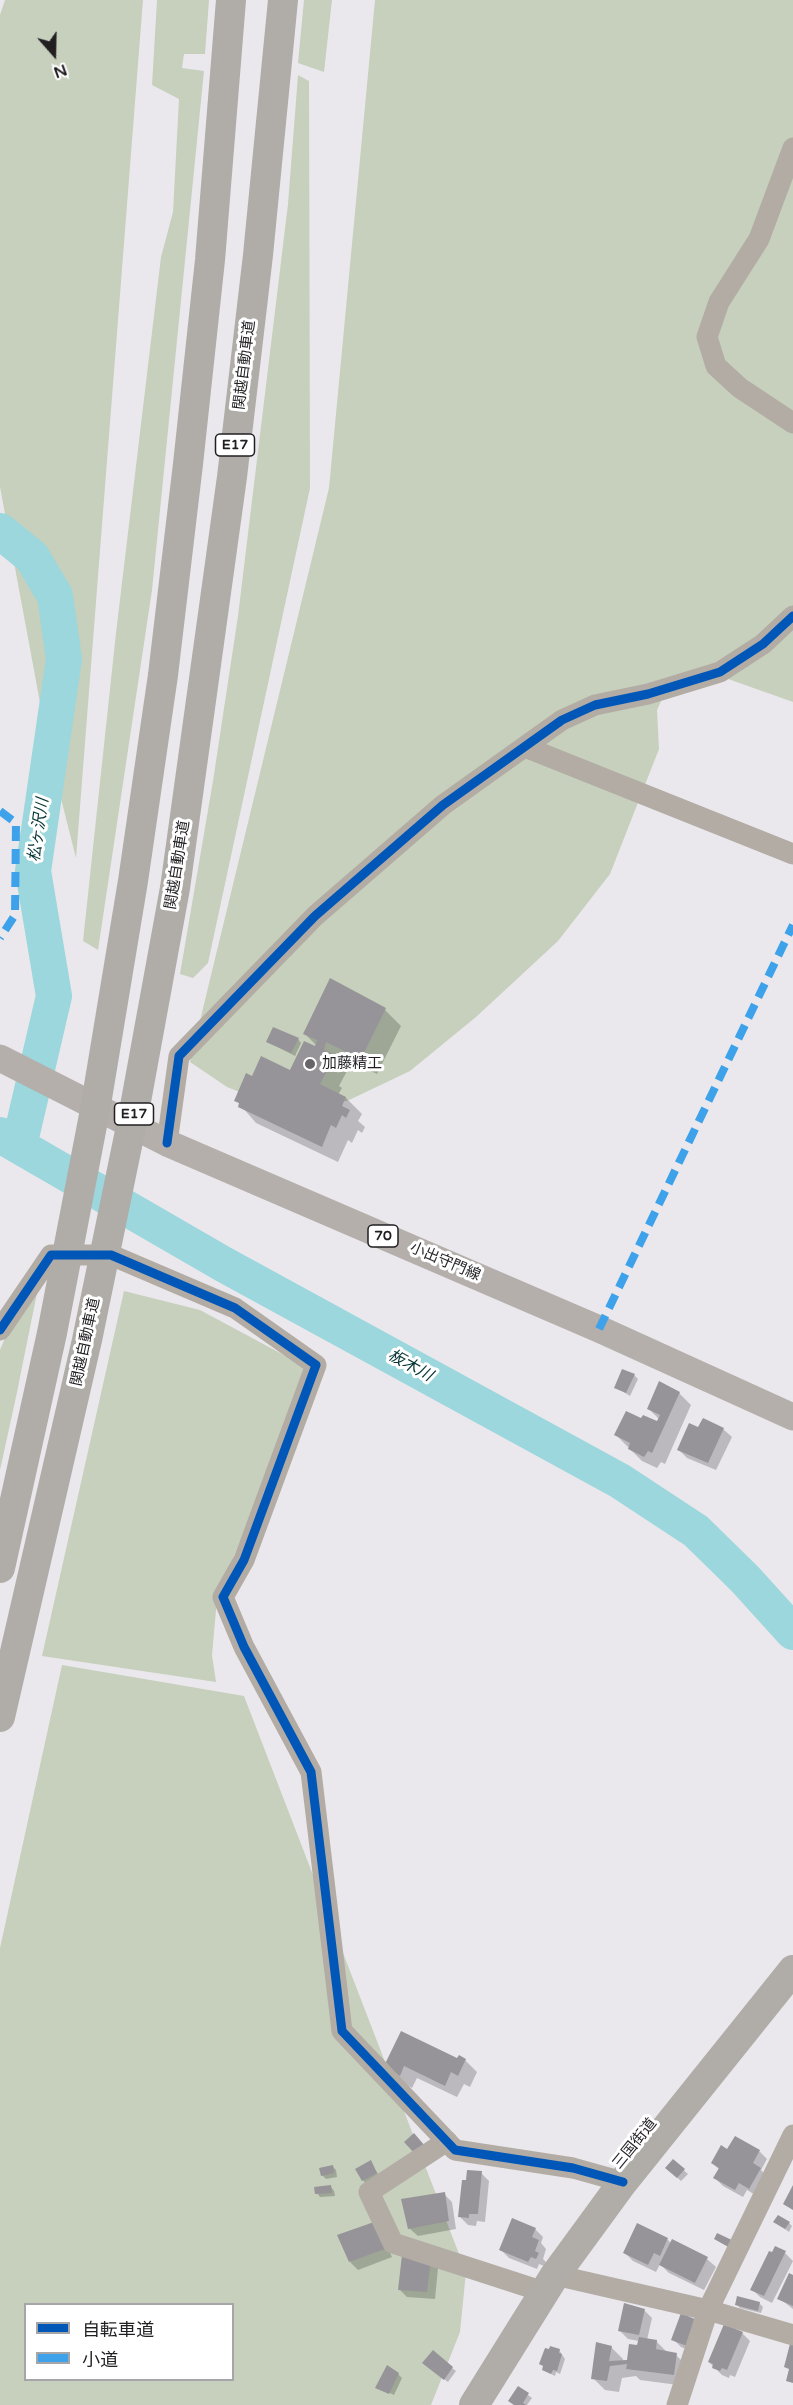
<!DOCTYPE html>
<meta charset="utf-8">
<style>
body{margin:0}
#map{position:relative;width:793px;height:2405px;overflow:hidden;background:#eae8ed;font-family:"Varela Round","Noto Sans JP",sans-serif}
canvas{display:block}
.legend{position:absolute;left:24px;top:2303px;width:210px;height:78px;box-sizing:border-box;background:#fff;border:2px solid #a6a5a7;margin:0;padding:8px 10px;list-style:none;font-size:18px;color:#211f22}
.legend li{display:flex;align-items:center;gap:12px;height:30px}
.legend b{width:30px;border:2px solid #a6a5a7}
.north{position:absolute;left:24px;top:24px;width:60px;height:60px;-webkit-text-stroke:4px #fff;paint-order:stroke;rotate:160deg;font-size:16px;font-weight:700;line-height:24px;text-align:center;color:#211f22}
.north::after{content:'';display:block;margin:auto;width:21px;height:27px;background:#211f22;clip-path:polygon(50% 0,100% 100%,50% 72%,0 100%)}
</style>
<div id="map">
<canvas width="793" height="2405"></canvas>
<ul class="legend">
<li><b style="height:8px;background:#0057b8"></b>自転車道</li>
<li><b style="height:8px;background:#3ea2ea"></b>小道</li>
</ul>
<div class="north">N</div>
</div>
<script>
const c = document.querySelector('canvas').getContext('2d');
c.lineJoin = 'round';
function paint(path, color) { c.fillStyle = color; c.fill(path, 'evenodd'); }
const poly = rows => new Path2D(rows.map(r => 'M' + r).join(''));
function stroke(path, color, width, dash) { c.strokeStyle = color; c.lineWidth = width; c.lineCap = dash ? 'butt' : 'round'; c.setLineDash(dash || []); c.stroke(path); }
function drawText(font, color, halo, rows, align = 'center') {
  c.font = font + ' "Varela Round","Noto Sans JP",sans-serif'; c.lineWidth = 6; c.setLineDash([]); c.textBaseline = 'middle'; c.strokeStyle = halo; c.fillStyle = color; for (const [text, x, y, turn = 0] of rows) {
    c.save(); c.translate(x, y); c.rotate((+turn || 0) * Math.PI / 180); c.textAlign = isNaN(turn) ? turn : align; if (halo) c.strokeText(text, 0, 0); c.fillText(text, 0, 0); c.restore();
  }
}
paint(poly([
 [5,0,143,0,76,858,49,751,0,487,0,15],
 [157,0,209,0,205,54,184,54,182,68,204,71,152,590,98,950,83,941,116,633,161,257,173,212,179,99,152,85],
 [304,0,332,0,324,72,298,63],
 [375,0,793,0,793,702,714,674,668,686,657,710,659,749,610,874,558,941,476,1017,410,1071,347,1101,283,1109,227,1087,190,1062,329,488],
 [298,75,309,81,310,488,208,963,193,978,180,974,213,781,238,616,288,204],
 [124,1291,200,1310,308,1368,217,1599,212,1655,216,1682,42,1656],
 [37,1293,16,1397,0,1470,0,1350,16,1312],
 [62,1665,244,1696,466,2272,460,2332,431,2405,0,2405,0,1948],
 [26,2304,232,2304,232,2380,26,2380]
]), '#c6d0bc');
paint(poly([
 [330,980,385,1010,401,1026,377,1074,342,1057,340,1064,347,1071,339,1086,342,1088,338,1095,346,1098,362,1114,358,1121,365,1127,362,1133,358,1130,352,1143,348,1140,338,1162,256,1123,236,1100,253,1078,291,1072,321,1050,305,1034],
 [298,1039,301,1043,295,1056,268,1042],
 [634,1375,638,1379,630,1396,616,1387],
 [679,1393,691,1405,665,1464,661,1462,657,1468,642,1461,616,1435,642,1420,658,1423,659,1419,649,1409],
 [723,1429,732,1437,716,1470,687,1458,679,1450],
 [401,2033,458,2060,465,2060,477,2072,470,2087,464,2084,457,2097,417,2078,412,2088,397,2080],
 [728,2151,759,2151,767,2159,761,2170,768,2177,757,2196,747,2190,743,2197,723,2186,715,2178,720,2170,712,2163],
 [673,2161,688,2174,681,2181,671,2172],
 [370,2162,380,2177,366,2184,363,2180],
 [332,2166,336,2170,337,2177,326,2179,322,2175],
 [481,2173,489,2181,485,2222,477,2221,476,2226,468,2225,460,2217,467,2182],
 [331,2187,334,2191,335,2196,320,2197,317,2193],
 [444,2194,452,2202,456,2229,418,2236,409,2228],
 [775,2222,789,2223,792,2226,789,2232],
 [638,2225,667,2239,672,2244,673,2241,707,2259,716,2267,704,2290,669,2273,660,2264,656,2272,633,2261,625,2253],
 [535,2229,543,2237,541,2243,546,2249,543,2259,546,2262,544,2266,539,2264,537,2269,509,2258,501,2250],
 [381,2232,392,2257,358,2270,350,2262],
 [785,2253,793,2261,772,2303,760,2297,752,2289],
 [403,2256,438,2268,435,2299,407,2297,399,2289],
 [793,2276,793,2309,779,2298],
 [759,2303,763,2307,761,2313,740,2308,736,2304],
 [644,2310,652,2318,647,2340,656,2341,668,2353,676,2355,688,2367,686,2386,640,2380,636,2376,622,2378,619,2392,605,2390,593,2378,611,2347,623,2359,623,2362,628,2361,638,2347,639,2341,628,2339,620,2331],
 [681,2315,695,2353,681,2347,673,2339],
 [742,2333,750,2341,735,2377,730,2375,729,2378,722,2375,709,2362],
 [559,2350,565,2359,560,2374,556,2372,555,2376,543,2370],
 [428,2367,452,2368,456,2371,448,2382],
 [398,2374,402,2378,394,2395,379,2388],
 [528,2395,532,2398,527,2405,514,2405]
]), '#0003');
stroke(poly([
 [0,531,32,557,55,596,64,659,33,871,54,996,19,1146],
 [0,1135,223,1264,620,1481,696,1531,745,1579,793,1632]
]), '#9bd7dc', 36);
paint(poly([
 [330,978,386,1008,361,1059,326,1042,324,1050,332,1053,324,1069,327,1071,320,1084,346,1097,342,1106,350,1110,346,1118,342,1115,336,1128,331,1125,322,1147,238,1107,239,1103,234,1101,246,1073,252,1076,261,1056,290,1070,304,1041,315,1046,317,1040,303,1034],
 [273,1027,299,1038,291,1053,266,1042],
 [622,1369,635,1374,626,1393,614,1388],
 [659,1381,680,1392,652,1453,648,1451,644,1457,628,1449,630,1443,614,1435,626,1411,641,1418,643,1415,657,1421,660,1415,647,1409],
 [703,1418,724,1428,708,1463,677,1450,689,1423,698,1427],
 [401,2031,457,2058,459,2055,466,2059,458,2076,451,2072,445,2086,404,2066,400,2076,383,2068],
 [414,2133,425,2146,416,2155,404,2142],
 [735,2136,760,2150,753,2163,761,2168,749,2189,739,2183,735,2190,713,2178,719,2168,711,2163,721,2145,727,2149],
 [673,2159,685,2169,677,2178,665,2168],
 [371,2160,377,2173,362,2181,355,2169],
 [333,2165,334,2173,321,2176,319,2168],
 [467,2170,482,2171,478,2214,469,2214,469,2218,458,2217,462,2180,466,2180],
 [331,2185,332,2193,315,2194,314,2187],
 [793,2185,793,2210,783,2204],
 [445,2192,449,2221,408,2229,401,2199],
 [778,2215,790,2222,785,2229,773,2222],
 [512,2218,536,2228,532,2237,539,2240,535,2251,539,2253,536,2259,531,2257,528,2262,499,2250],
 [374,2222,385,2249,349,2262,337,2235],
 [637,2223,668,2238,660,2256,654,2253,648,2265,623,2253],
 [717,2233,736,2242,732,2249,714,2239],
 [672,2239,708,2257,695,2283,659,2265],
 [775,2246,786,2251,764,2296,750,2290,769,2251,772,2252],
 [402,2255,431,2258,427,2292,398,2290],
 [789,2273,793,2275,793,2306,777,2299],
 [737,2296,760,2302,758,2311,735,2305],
 [624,2303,645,2309,639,2335,618,2331],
 [681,2313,697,2320,687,2346,671,2340],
 [724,2324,743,2332,727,2370,722,2368,720,2371,712,2368,713,2364,708,2362],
 [639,2337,657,2340,656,2349,677,2353,674,2375,626,2369,627,2364,610,2366,607,2381,591,2379,596,2342,612,2346,609,2361,627,2360,629,2344,637,2345],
 [791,2340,793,2341,793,2383,786,2381,789,2369,784,2367],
 [550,2346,560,2349,559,2353,562,2354,557,2371,553,2370,551,2374,542,2370,543,2366,539,2364,545,2348,549,2349],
 [433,2350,453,2367,444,2380,422,2363],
 [387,2365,399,2373,389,2394,375,2388],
 [518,2386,529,2393,523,2403,526,2405,514,2405,508,2401]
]), '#969498');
stroke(poly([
 [793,148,759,239,719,302,707,337,716,366,740,388,793,423],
 [525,747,793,854],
 [167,1143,179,1056,315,916,443,805,562,720,595,705,648,694,720,672,763,644,793,616],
 [0,1330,51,1255,111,1255,235,1308,316,1365,244,1560,223,1597,244,1647,311,1772,342,2031,455,2150,573,2168,623,2182],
 [447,2141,369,2192,393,2243,544,2292],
 [555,2275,708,2310,793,2335],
 [677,2405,708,2310,793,2135]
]), '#b2aca5', 21);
stroke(poly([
 [0,1058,167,1143,599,1329,793,1417]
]), '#b4afab', 27);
stroke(poly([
 [0,1568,52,1333,95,1110,133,881,163,675,188,464,210,260,231,0],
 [0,1717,87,1340,134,1112,175,888,232,477,258,255,283,0],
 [474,2405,555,2275,623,2182,793,1970]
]), '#b0aca7', 30);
stroke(poly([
 [0,811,16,823,15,915,0,938],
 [599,1329,793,925]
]), '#3ea2ea', 8, [15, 8]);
stroke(poly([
 [167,1143,179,1056,315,916,443,805,562,720,595,705,648,694,720,672,763,644,793,616],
 [0,1330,51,1255,111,1255,235,1308,316,1365,244,1560,223,1597,244,1647,311,1772,342,2031,455,2150,573,2168,623,2182]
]), '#0057b8', 9);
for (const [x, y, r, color] of [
 [310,1064,6,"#676569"]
]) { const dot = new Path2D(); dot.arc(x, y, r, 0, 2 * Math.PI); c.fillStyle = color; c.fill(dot); stroke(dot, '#fff', 2); }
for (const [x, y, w] of [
 [235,445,39],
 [134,1114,39],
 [383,1236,30]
]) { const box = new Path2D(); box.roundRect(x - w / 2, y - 11, w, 22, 4.5); c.fillStyle = '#fff'; c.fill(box); stroke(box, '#211f22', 1.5); }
drawText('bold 14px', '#211f22', null, [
 ["E17",235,445],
 ["E17",134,1114],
 ["70",383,1236]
]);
drawText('15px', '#211f22', '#fff', [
 ["関越自動車道",245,365,-83],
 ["関越自動車道",178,865,-81],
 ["小出守門線",445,1262,23],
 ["関越自動車道",86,1342,-78],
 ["三国街道",635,2144,-51]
]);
drawText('15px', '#211f22', '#fff', [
 ["加藤精工",322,1064]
], 'left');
drawText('italic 16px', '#063335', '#fff', [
 ["松ヶ沢川",39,830,-82],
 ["板木川",410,1366,29]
]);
</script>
